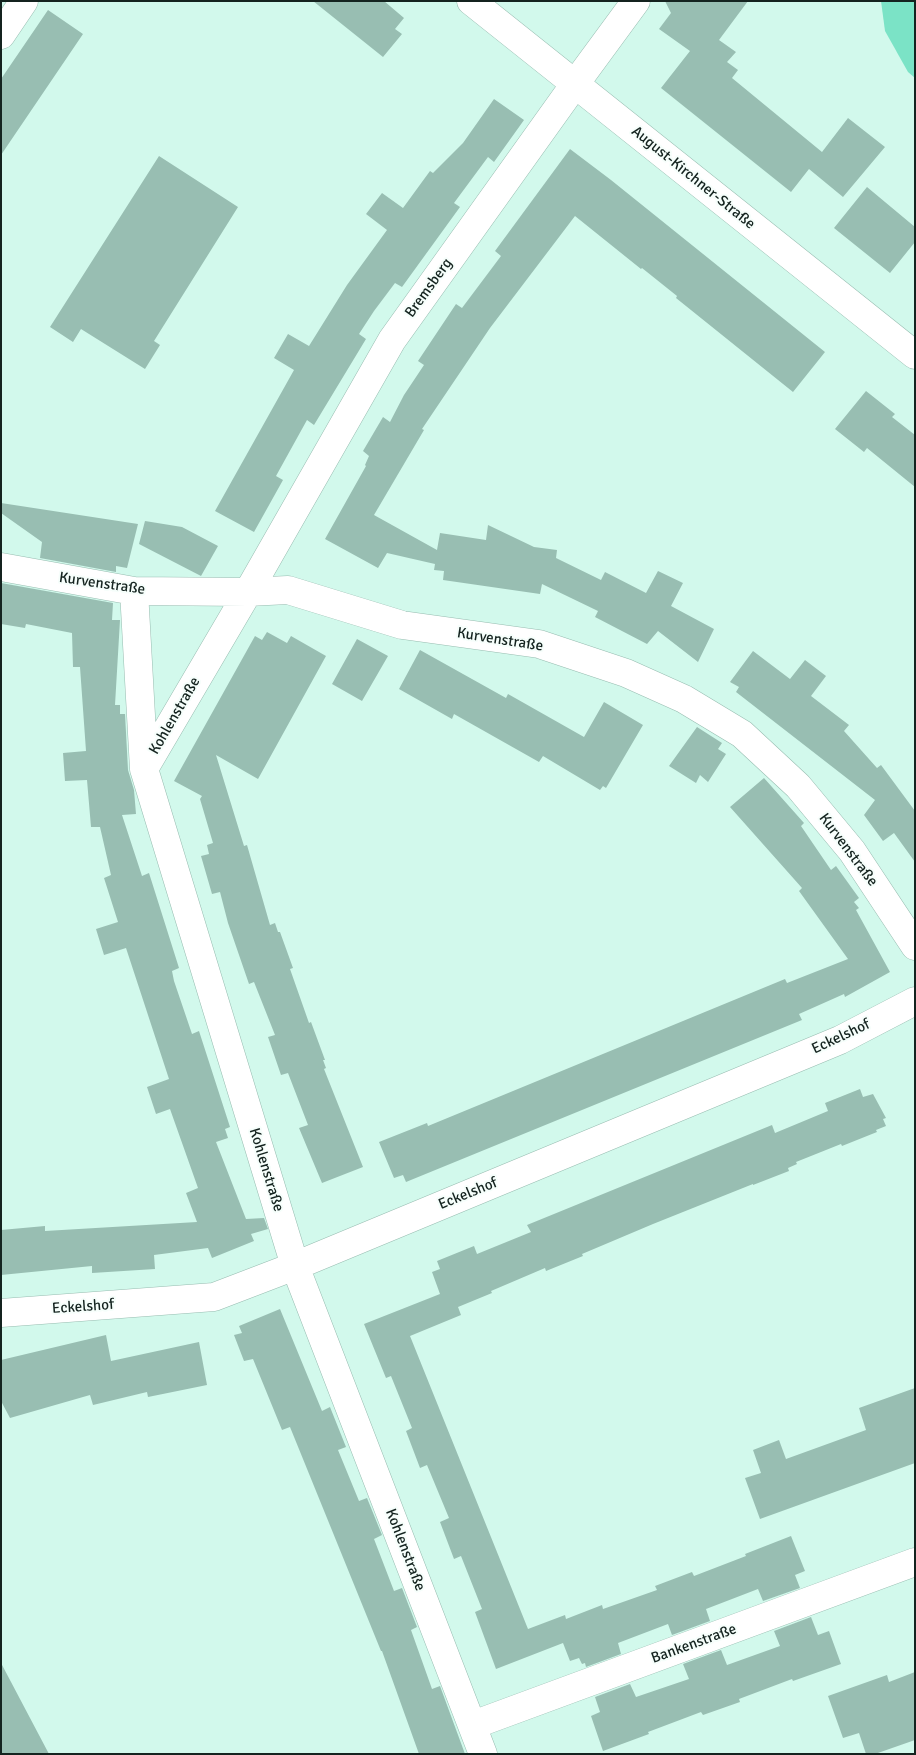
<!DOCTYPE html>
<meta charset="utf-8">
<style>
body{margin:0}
#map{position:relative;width:916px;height:1755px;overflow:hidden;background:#d2f9ec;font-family:Signika,sans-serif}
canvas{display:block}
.frame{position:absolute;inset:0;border:2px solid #14231f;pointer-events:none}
</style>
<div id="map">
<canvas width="916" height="1755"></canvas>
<div class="frame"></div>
</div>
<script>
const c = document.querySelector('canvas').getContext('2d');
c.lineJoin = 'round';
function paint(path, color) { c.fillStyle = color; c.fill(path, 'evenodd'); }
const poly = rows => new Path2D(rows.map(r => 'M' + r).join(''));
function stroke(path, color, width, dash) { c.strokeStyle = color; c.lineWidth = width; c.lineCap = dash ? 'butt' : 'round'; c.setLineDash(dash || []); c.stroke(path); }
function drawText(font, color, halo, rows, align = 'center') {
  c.font = font + ' Signika,sans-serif'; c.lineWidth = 4; c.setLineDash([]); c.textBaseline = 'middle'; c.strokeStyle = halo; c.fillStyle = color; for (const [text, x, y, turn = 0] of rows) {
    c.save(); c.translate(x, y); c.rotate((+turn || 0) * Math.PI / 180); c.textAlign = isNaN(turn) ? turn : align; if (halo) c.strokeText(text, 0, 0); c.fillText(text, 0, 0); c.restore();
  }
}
paint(poly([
 [881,1,915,1,915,78,908,72,885,31]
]), '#7be3c6');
paint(poly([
 [313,1,384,1,404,18,395,29,402,34,383,57],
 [665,1,748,1,719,40,736,52,727,62,738,70,732,78,822,152,848,118,885,147,843,197,809,169,791,192,661,88,690,51,659,29,671,13],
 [48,10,83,34,1,155,1,79],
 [494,99,524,120,494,162,488,157,454,203,460,207,402,287,395,283,374,311,359,334,366,339,314,425,307,420,276,476,283,480,254,532,215,511,294,370,274,358,288,334,309,346,347,285,387,230,366,214,382,193,403,208,430,171,433,173,463,143],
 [570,149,611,180,825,352,793,392,676,298,677,296,642,268,641,269,575,216,490,328,422,429,424,430,374,515,437,550,440,533,486,540,488,525,534,547,557,550,556,558,601,580,605,572,646,593,658,571,683,583,671,606,714,629,698,662,658,631,647,644,595,617,598,611,542,584,540,594,443,580,444,571,434,570,435,564,387,553,378,568,325,539,366,466,365,465,369,456,363,451,383,417,390,422,404,395,424,365,418,361,456,304,462,308,501,256,495,251],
 [159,156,238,207,154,341,160,345,145,369,81,329,73,342,50,327],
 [867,187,915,227,915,242,890,273,834,228],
 [866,391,895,414,892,417,915,435,915,487,867,448,864,452,835,429],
 [1,503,138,524,127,568,116,566,116,572,40,558,42,542,1,513],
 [145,521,182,527,218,546,201,576,139,544],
 [1,583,113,603,112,620,120,620,115,705,120,705,120,714,125,714,128,770,134,790,136,814,122,815,142,876,149,873,179,968,172,971,174,981,192,1034,199,1031,230,1127,225,1129,228,1138,216,1142,246,1219,264,1218,268,1229,251,1234,254,1241,212,1258,208,1248,154,1255,155,1269,92,1273,92,1266,1,1275,1,1230,45,1226,45,1231,197,1222,186,1193,198,1188,170,1109,156,1114,147,1087,169,1079,126,948,104,955,96,929,118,922,104,878,111,875,100,827,91,827,87,780,65,781,63,753,86,751,80,667,73,667,72,633,26,624,25,628,1,624],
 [267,632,287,643,291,636,326,656,258,779,216,755,244,846,247,845,270,925,275,923,278,932,280,932,293,968,290,969,309,1023,311,1022,325,1060,323,1060,326,1068,324,1069,363,1167,322,1183,299,1128,308,1125,288,1073,281,1075,268,1037,275,1035,254,982,249,984,228,923,220,892,212,894,201,856,209,854,207,845,213,843,200,799,202,796,174,781,255,636,262,640],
 [357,639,388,656,362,701,332,684],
 [420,650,506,698,508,694,584,737,604,702,643,725,606,788,603,786,600,790,543,756,539,762,454,714,452,719,399,689],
 [753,651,790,679,805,660,826,676,811,696,849,725,844,731,877,768,881,765,915,811,915,862,894,833,883,841,864,815,875,800,736,692,739,687,730,682],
 [697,727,722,743,718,749,726,754,708,782,700,775,696,783,669,766],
 [764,778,804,823,801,826,831,870,836,866,859,898,854,902,859,908,856,910,890,972,845,997,844,994,799,1014,802,1020,406,1182,403,1175,394,1178,379,1142,427,1123,428,1126,785,979,787,983,848,959,799,891,802,888,730,807],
 [860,1089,863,1097,873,1094,886,1118,883,1119,886,1126,876,1130,877,1132,842,1146,841,1144,796,1162,797,1164,788,1168,789,1171,753,1185,753,1184,653,1224,582,1254,583,1256,546,1271,545,1268,491,1291,492,1293,458,1307,461,1315,410,1336,528,1629,565,1615,566,1619,602,1605,603,1609,657,1590,655,1586,692,1572,694,1576,746,1556,745,1554,791,1536,805,1571,795,1575,800,1588,763,1601,758,1589,706,1609,710,1621,672,1635,668,1624,618,1643,621,1654,586,1667,585,1663,582,1664,579,1658,570,1661,563,1643,496,1669,475,1612,482,1609,461,1556,454,1559,440,1522,449,1518,427,1465,420,1468,406,1431,412,1428,391,1376,386,1378,364,1324,440,1294,432,1272,440,1269,437,1261,474,1246,477,1254,531,1232,527,1225,772,1125,775,1133,828,1111,825,1103],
 [280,1309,322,1411,330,1407,346,1447,338,1450,359,1501,367,1498,382,1535,374,1539,394,1591,402,1588,417,1627,411,1630,432,1689,440,1686,465,1754,419,1754,382,1651,381,1651,290,1427,282,1430,253,1359,244,1361,234,1335,242,1333,239,1326],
 [106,1335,111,1361,199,1342,207,1385,148,1397,147,1392,93,1405,90,1395,10,1418,1,1401,1,1360],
 [915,1388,915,1463,760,1519,745,1478,761,1473,753,1450,779,1440,786,1459,866,1430,859,1408],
 [811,1617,818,1635,829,1631,841,1664,793,1681,792,1679,739,1699,740,1702,703,1715,701,1712,648,1732,649,1734,603,1751,591,1716,600,1712,595,1697,630,1684,636,1697,689,1679,683,1664,721,1650,727,1665,780,1646,774,1631],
 [1,1663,49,1754,1,1754],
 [915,1672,915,1740,875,1754,866,1754,859,1733,843,1738,828,1696,887,1675,889,1682]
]), '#98beb2');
const minor = poly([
 [1,35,24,1],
 [1,567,134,591,248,592,288,590,402,625,539,644,626,673,684,699,742,734,798,786,852,851,915,946],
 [134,591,144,769],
 [1,1313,214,1297,295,1266,840,1040,915,1001],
 [473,1725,915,1562],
 [483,1754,295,1266,144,769,248,592,392,340,575,84,636,1]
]);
const tertiary = poly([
 [471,1,915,355]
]);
stroke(minor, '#97bcb0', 29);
stroke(tertiary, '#97bcb0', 29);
stroke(minor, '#fff', 28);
stroke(tertiary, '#fff', 28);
drawText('15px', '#14231f', '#f6fefb', [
 ["August-Kirchner-Straße",693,178,39],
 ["Bremsberg",429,288,-54],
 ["Kurvenstraße",102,584,8],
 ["Kurvenstraße",500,640,9],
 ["Kohlenstraße",175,716,-60],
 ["Kurvenstraße",848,850,53],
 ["Eckelshof",841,1037,-25],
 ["Kohlenstraße",266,1170,73],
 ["Eckelshof",468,1194,-22],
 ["Eckelshof",83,1307,-4],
 ["Kohlenstraße",405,1550,69],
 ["Bankenstraße",694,1644,-20]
]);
</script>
